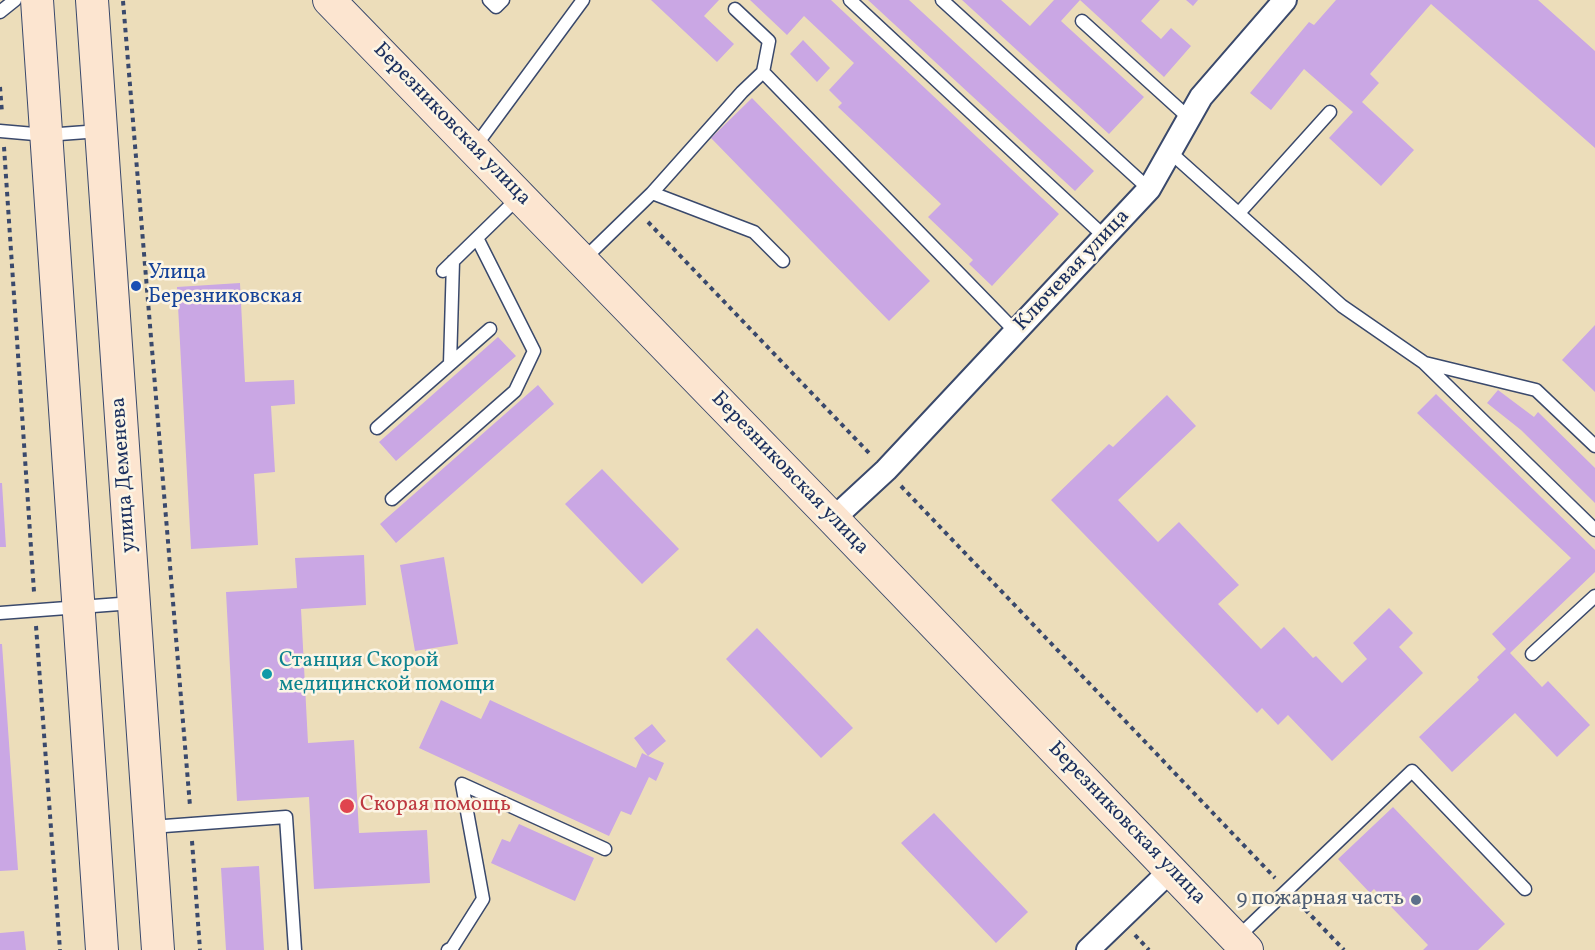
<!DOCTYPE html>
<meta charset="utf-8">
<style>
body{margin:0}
canvas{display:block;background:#ecddba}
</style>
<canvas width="1595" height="950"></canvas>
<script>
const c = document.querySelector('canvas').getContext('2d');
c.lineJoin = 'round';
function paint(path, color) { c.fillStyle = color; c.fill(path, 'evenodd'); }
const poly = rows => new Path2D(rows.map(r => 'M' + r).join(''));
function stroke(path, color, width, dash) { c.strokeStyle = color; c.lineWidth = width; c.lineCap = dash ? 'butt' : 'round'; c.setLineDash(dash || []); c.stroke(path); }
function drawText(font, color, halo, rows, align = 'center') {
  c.font = font + ' Vollkorn,serif'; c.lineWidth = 5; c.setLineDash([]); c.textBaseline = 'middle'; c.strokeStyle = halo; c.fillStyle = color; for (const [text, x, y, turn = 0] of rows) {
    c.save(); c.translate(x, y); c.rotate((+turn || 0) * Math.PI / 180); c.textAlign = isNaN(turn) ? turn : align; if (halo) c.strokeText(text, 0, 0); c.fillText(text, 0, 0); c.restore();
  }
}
paint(poly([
 [651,0,719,0,704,16,734,44,717,62],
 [750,0,831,0,1059,214,992,286,969,264,973,260,928,217,941,204,838,107,842,103,829,90,854,63,804,16,787,35],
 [868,0,909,0,1094,171,1075,191],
 [962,0,1001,0,1030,26,1054,0,1160,0,1141,21,1161,39,1171,28,1191,46,1164,77,1080,0,1061,21,1144,97,1109,134],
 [1186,0,1198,0,1193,6],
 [1336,0,1538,0,1595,51,1595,148,1431,4,1370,74,1379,83,1362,102,1414,150,1381,186,1329,138,1353,112,1304,69,1271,110,1250,93,1309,22,1314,25],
 [803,40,830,68,817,82,790,54],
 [752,98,930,281,889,321,711,138],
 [240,283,245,382,294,380,295,404,271,406,275,472,254,474,258,545,191,549,177,287],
 [1595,325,1595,392,1562,360],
 [498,337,516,356,396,461,379,442],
 [538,385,554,404,396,543,380,524],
 [1498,390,1534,417,1538,412,1595,468,1595,503,1521,430,1487,403],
 [1436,394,1595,550,1595,572,1510,653,1542,687,1548,681,1590,725,1557,757,1515,713,1452,772,1419,737,1479,680,1477,677,1506,649,1492,634,1571,558,1417,413],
 [1167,395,1196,426,1118,500,1158,542,1179,522,1239,585,1218,604,1261,649,1284,627,1313,658,1316,656,1342,683,1367,659,1353,643,1389,608,1413,633,1399,647,1423,673,1332,761,1288,715,1278,725,1262,708,1257,713,1051,500,1109,444,1113,447],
 [602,469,679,549,642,584,565,504],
 [0,483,2,483,6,547,0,547],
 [364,555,366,605,301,609,308,743,354,740,359,833,427,830,430,883,314,889,309,797,237,801,226,592,297,588,295,558],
 [444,557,458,644,415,651,400,565],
 [757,628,853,728,821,758,726,659],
 [0,644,2,644,18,870,0,871],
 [441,700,481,719,490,700,636,768,642,753,648,756,634,738,652,724,666,741,648,756,664,763,656,781,649,777,631,815,621,811,609,836,419,748],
 [1393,807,1505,924,1478,950,1423,950,1428,945,1374,889,1370,893,1338,859],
 [934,813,1028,912,996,943,901,843],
 [519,824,594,858,575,901,491,863,502,839,510,842],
 [259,866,264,950,226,950,221,868],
 [24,931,26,950,0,950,0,933]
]), '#caa7e4');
const lane = poly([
 [489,0,496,7,503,0],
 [850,0,1105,237],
 [942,0,1149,189],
 [0,12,15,0],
 [1082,21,1189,118],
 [763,72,1016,332],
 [0,131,46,135,100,131],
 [474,148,583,0],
 [1170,152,1342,306,1423,362,1595,530],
 [652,193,742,92,763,72,769,41,735,9],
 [1239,213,1330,112],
 [583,260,652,193,754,232,783,261],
 [443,271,519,197],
 [1425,363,1536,390,1595,446],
 [450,364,453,261],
 [377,428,490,329],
 [392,499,515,391,534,351,477,238],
 [0,613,133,603],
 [1532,654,1595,596],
 [151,827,286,817,295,950],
 [1237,938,1412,771,1525,889],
 [448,950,452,948,483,899,462,784,605,849]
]);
const street = poly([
 [833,519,886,470,1149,189,1201,97,1285,0],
 [1088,950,1171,870]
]);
const secondary = poly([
 [37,0,102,950],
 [92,0,158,950],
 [329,0,833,519,1247,950]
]);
stroke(lane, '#3a496c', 15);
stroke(street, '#3a496c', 26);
stroke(secondary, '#3a496c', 34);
stroke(poly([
 [123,1,190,806],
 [0,87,2,113],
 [4,147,34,592],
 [648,222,871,455],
 [901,486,1275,878],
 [36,626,60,950],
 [192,841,200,950],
 [1299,903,1344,950],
 [1135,935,1149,950]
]), '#3a496c', 4, [4.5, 4.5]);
stroke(lane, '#fff', 12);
stroke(street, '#fff', 22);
stroke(secondary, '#fce5d0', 32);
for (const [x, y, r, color] of [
 [136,286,6,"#1a4fb4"],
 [267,674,6,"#0f9aa8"],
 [347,806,8,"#e0444e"],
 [1416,900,6,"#5c6f8a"]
]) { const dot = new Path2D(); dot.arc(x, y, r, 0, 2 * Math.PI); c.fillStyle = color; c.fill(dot); stroke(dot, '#fcf5e5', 2); }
drawText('21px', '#1b2f5e', '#fcf5e5', [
 ["Березниковская улица",451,125,46],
 ["Ключевая улица",1073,271,-47],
 ["Березниковская улица",789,474,46],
 ["улица Деменева",125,475,-94],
 ["Березниковская улица",1126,824,46]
]);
drawText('21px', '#164399', '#fcf5e5', [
 ["Улица",148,274],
 ["Березниковская",148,298]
], 'left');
drawText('21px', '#0d838f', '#fcf5e5', [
 ["Станция Скорой",279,662],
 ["медицинской помощи",279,686]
], 'left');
drawText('21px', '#be3a42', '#fcf5e5', [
 ["Скорая помощь",360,806]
], 'left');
drawText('21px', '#4e5e75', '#fcf5e5', [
 ["9 пожарная часть",1404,900]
], 'right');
</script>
